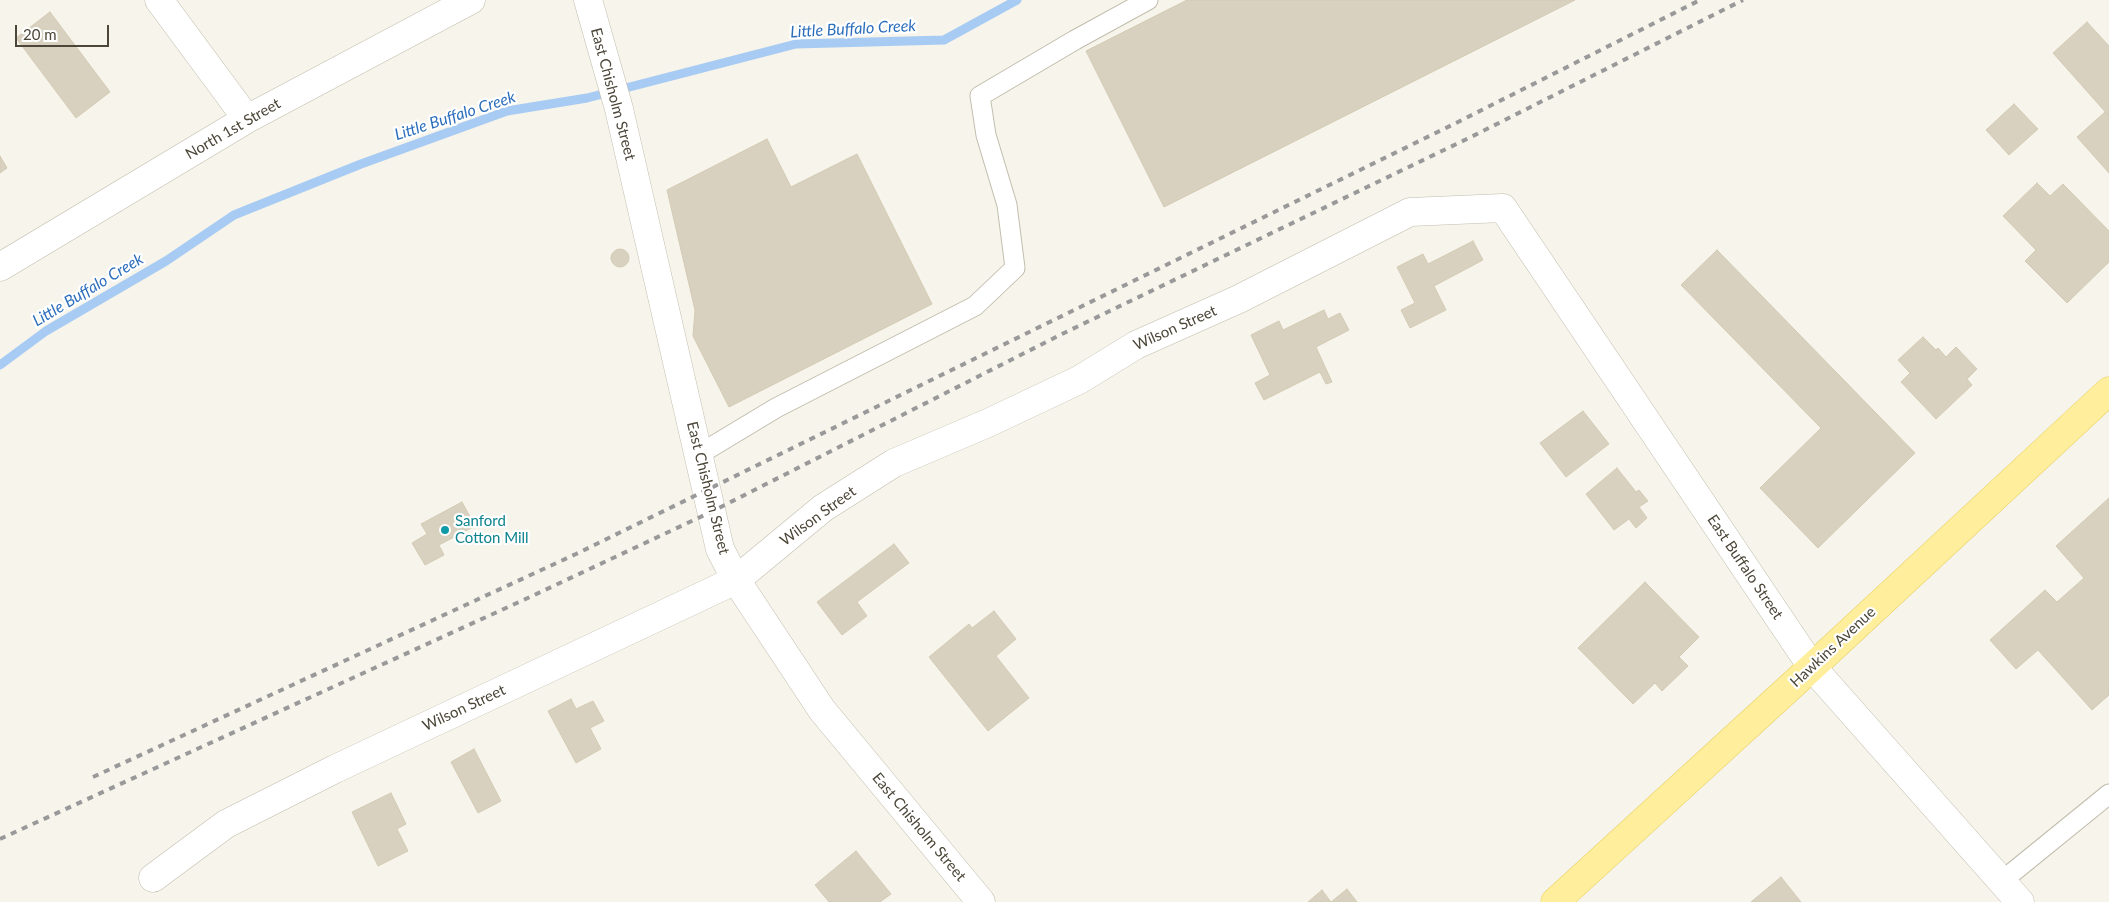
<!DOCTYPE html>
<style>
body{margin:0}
#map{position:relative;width:2109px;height:902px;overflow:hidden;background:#f6f4eb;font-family:Lato,sans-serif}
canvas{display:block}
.scale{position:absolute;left:15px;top:25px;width:94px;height:22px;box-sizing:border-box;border:2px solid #4b4638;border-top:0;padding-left:6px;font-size:15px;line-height:18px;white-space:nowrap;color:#4b4638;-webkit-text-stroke:4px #fff;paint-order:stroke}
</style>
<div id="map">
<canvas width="2109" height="902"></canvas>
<div class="scale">20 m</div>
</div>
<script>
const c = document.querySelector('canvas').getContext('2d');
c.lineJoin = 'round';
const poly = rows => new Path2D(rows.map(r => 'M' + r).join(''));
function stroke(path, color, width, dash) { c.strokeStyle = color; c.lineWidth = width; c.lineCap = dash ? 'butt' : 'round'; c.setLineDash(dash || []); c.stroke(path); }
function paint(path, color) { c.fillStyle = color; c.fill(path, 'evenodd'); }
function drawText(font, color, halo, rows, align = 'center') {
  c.font = font + ' Lato,sans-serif'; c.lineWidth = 4.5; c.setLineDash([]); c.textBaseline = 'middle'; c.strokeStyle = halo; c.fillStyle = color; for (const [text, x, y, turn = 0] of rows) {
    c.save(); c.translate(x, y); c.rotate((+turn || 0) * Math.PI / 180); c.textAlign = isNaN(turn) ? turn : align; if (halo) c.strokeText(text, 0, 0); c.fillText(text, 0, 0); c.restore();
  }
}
stroke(poly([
 [0,365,46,331,166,261,234,215,361,164,507,111,587,98,796,44,944,40,1017,0]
]), '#a7cbf3', 9);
const building = poly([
 [1187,0,1575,0,1164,207,1086,51,1187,0],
 [50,12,110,92,76,118,16,38,50,12],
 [2087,22,2109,46,2109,116,2053,53,2087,22],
 [2014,104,2038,129,2009,155,1986,130,2014,104],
 [2105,112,2109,116,2109,173,2077,137,2105,112],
 [767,139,791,187,857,154,932,304,729,407,693,336,695,310,667,190,767,139],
 [0,156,7,168,0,173,0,156],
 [2037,183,2050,196,2063,184,2109,231,2109,262,2067,303,2025,261,2036,250,2003,216,2037,183],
 [1473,241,1483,260,1434,286,1446,310,1410,328,1401,310,1415,303,1397,267,1423,254,1428,264,1473,241],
 '611 258a9 9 0 1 1 18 0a9 9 0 1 1-18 0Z',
 [1717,250,1915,453,1818,548,1760,488,1821,428,1681,285,1717,250],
 [1324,310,1328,319,1340,313,1349,330,1316,347,1332,382,1326,384,1320,372,1264,400,1255,383,1270,375,1251,335,1279,321,1283,330,1324,310],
 [1923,337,1936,350,1938,348,1946,357,1956,347,1977,369,1967,379,1972,385,1936,419,1901,382,1910,373,1898,360,1923,337],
 [1583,411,1609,444,1566,477,1540,443,1583,411],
 [1617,468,1636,492,1639,490,1648,501,1639,507,1647,518,1636,528,1629,519,1614,530,1586,494,1617,468],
 [2109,498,2109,695,2092,710,2038,650,2016,669,1990,640,2045,590,2057,602,2084,578,2056,546,2109,498],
 [462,502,475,526,439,545,444,555,425,565,412,543,427,534,421,524,462,502],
 [894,544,909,563,857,602,867,616,842,635,817,602,894,544],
 [1645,582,1699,637,1679,657,1688,666,1662,691,1655,683,1633,704,1578,648,1645,582],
 [994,611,1016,639,996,656,1029,698,988,731,929,657,969,624,972,628,994,611],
 [571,699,576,709,593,701,604,721,590,728,601,749,576,763,548,711,571,699],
 [474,749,501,801,478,813,451,762,474,749],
 [391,793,406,824,397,829,408,851,378,866,352,812,391,793],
 [856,851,891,894,880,902,829,902,815,885,856,851],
 [1781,877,1801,902,1751,902,1781,877],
 [1347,889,1357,902,1331,902,1347,889],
 [1322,890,1331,902,1308,902,1322,890]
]);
paint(building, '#d8d1c0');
stroke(building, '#d3cab3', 1);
const lane = poly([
 [698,455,776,408,975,306,1015,268,1007,205,986,135,980,96,1075,40,1148,0],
 [2002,881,2109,794]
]);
const street = poly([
 [159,0,247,119],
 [588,0,619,109,720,549,736,580,822,710,981,902],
 [0,267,247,119,471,0],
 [153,878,226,824,335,769,736,580,823,508,894,463,988,423,1079,380,1136,345,1239,299,1410,212,1503,208,1812,667,2020,902]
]);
const primary = poly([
 [1555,902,1812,667,2109,391]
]);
stroke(lane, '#c2bdad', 21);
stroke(street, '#c2bdad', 29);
stroke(primary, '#e8d167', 29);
stroke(lane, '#fff', 19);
stroke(street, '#fff', 28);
stroke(primary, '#ffee9b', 28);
stroke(poly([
 [93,777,576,554,1456,123,1700,0],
 [0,839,530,597,711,512,1062,334,1471,137,1743,0]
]), '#999', 4, [6, 6]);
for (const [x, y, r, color] of [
 [445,530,5,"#0f9aa8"]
]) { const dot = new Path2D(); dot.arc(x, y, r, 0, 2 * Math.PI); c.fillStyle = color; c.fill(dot); stroke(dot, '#fff', 2); }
drawText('15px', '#4b4638', '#fff', [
 ["East Chisholm Street",613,94,75],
 ["North 1st Street",233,129,-30],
 ["Wilson Street",1175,328,-24],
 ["East Chisholm Street",708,488,76],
 ["Wilson Street",818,516,-36],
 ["East Buffalo Street",1745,567,56],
 ["Hawkins Avenue",1833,647,-43],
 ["Wilson Street",464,708,-25],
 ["East Chisholm Street",919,827,50]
]);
drawText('15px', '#0d838f', '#fff', [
 ["Sanford",455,521],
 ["Cotton Mill",455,538]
], 'left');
drawText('italic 16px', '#2c6ebc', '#fff', [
 ["Little Buffalo Creek",853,29,-3],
 ["Little Buffalo Creek",455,116,-18],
 ["Little Buffalo Creek",88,290,-31]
]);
</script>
